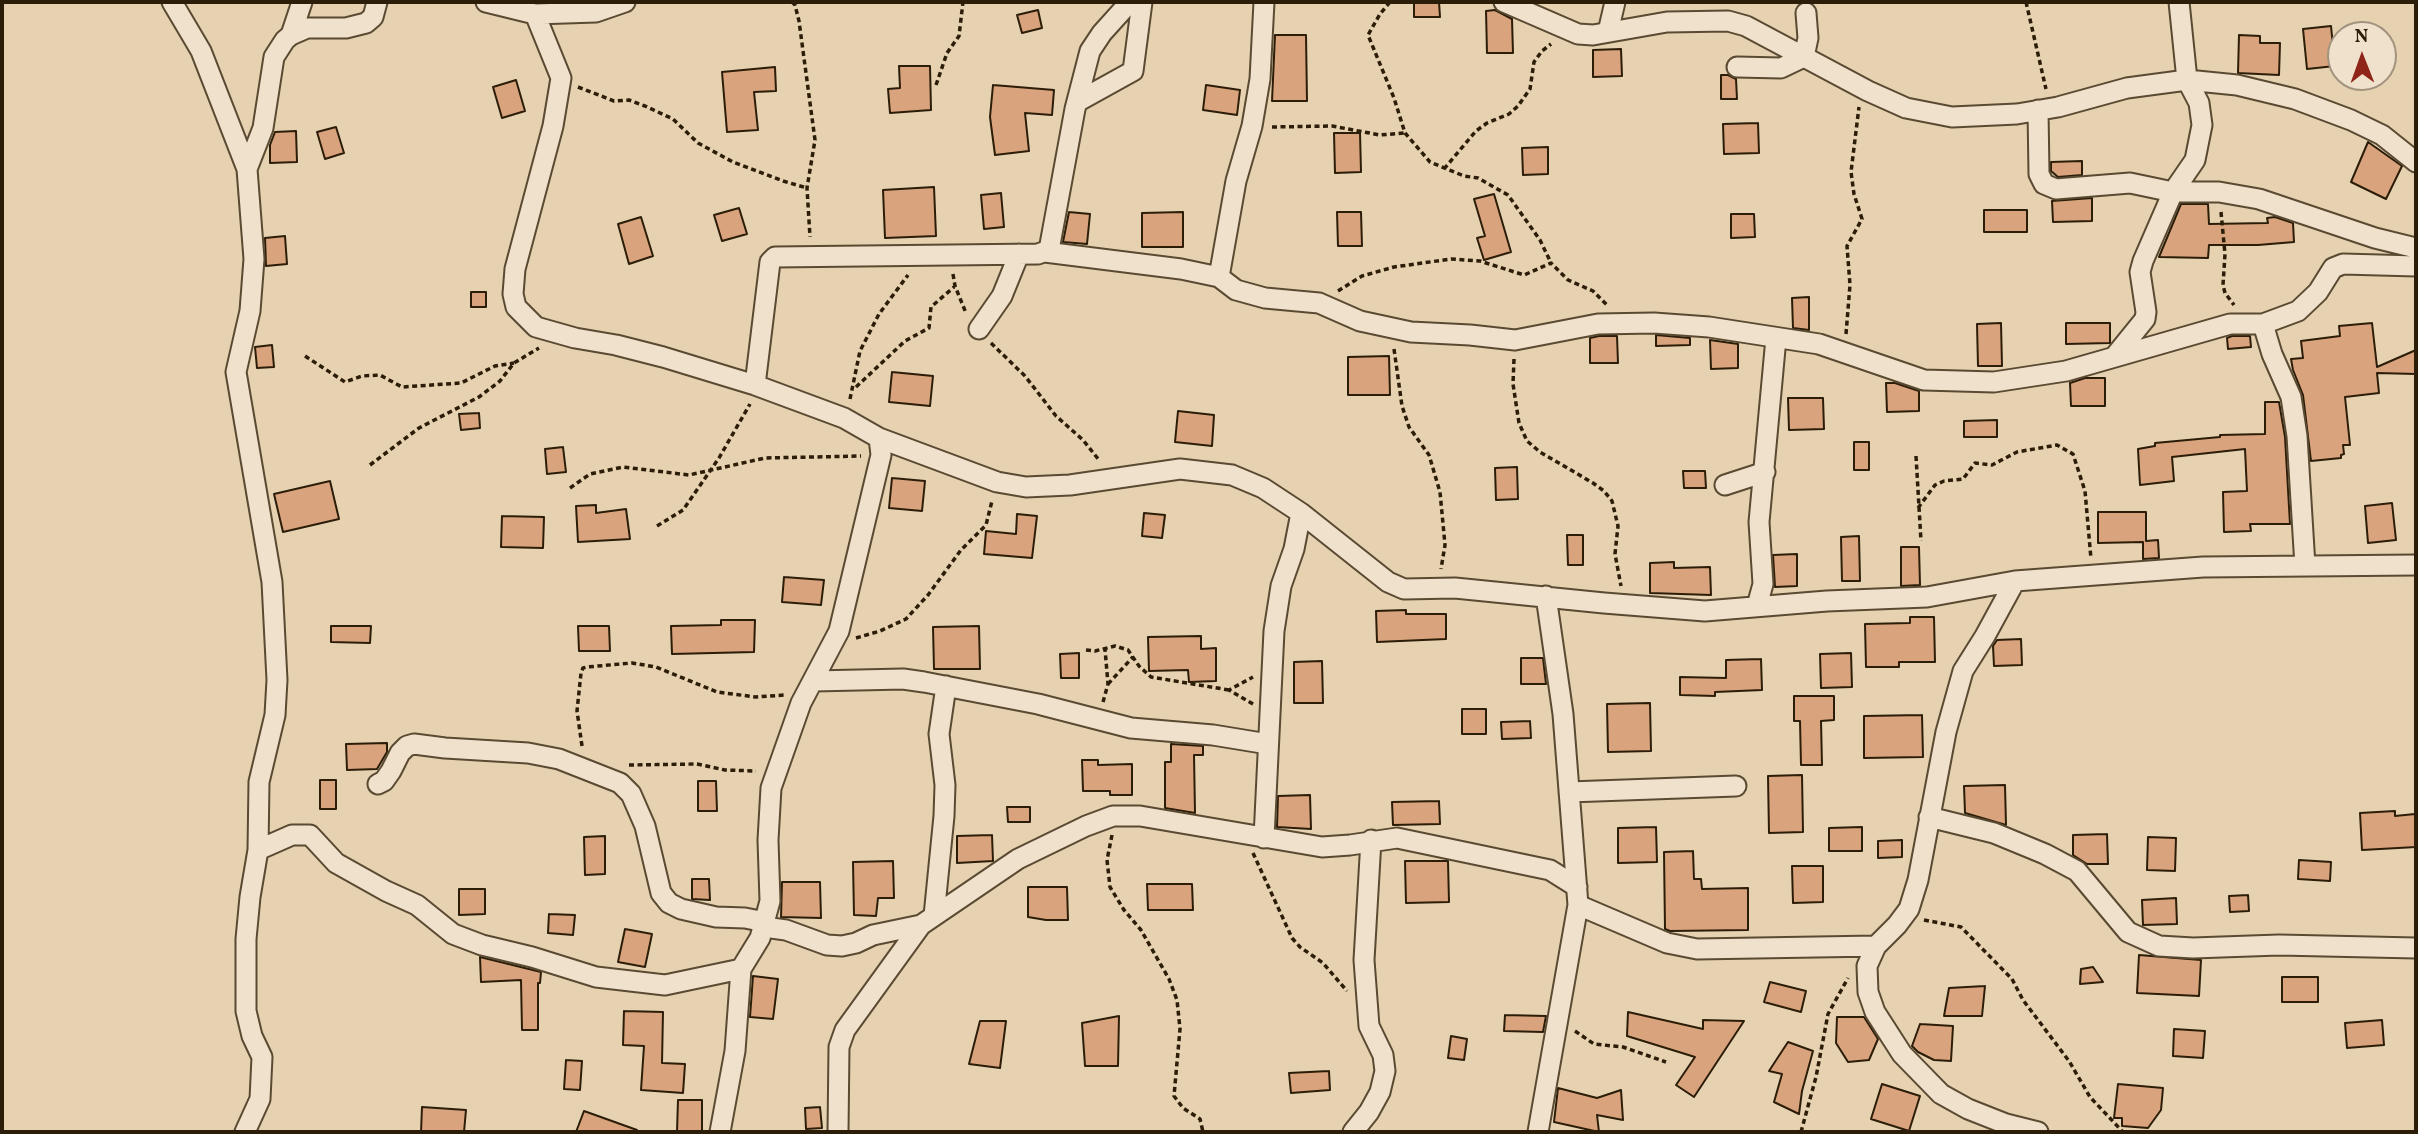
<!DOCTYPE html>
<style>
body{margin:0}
#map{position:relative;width:2418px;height:1134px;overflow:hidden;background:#e6d1b1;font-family:Vollkorn,serif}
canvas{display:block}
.frame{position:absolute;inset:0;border:4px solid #2c1d08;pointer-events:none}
.north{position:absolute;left:2327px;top:21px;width:70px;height:70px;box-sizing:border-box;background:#efe1cc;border:2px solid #a1937e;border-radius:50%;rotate:359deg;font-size:19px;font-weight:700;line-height:28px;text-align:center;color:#2c1d08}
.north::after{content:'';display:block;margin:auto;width:24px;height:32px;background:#8f2418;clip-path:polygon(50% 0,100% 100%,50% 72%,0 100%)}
</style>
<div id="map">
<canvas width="2418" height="1134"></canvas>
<div class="frame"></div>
<div class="north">N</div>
</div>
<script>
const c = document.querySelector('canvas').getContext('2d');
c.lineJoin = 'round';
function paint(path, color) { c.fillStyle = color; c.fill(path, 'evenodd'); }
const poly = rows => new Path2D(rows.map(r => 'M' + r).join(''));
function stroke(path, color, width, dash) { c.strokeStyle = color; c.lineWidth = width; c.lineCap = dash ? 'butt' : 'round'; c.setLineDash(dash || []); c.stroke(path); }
const building = poly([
 [1414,2,1439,2,1440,17,1414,17,1414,2],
 [1038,10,1042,28,1022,33,1017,15,1038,10],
 [1495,10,1512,19,1513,53,1487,53,1486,11,1495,10],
 [2331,26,2335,66,2307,69,2303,29,2331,26],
 [1275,35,1306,35,1307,101,1272,101,1275,35],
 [2239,35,2260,36,2260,43,2280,43,2279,75,2238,73,2239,35],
 [1621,49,1622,76,1593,77,1593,50,1621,49],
 [899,66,930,66,931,110,890,113,888,89,900,88,899,66],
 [775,67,776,91,754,92,758,130,727,132,722,72,775,67],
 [1721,75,1728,75,1736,79,1737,99,1721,99,1721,75],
 [516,80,525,111,502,118,493,87,516,80],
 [993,85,1054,90,1052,115,1025,113,1029,151,995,155,990,117,993,85],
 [1206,85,1240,90,1237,115,1203,110,1206,85],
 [1758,123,1759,153,1724,154,1723,124,1758,123],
 [336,127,344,153,325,159,317,132,336,127],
 [296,131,297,162,270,163,270,145,275,132,296,131],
 [1334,133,1360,133,1361,172,1335,173,1334,133],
 [2368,142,2402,166,2386,199,2351,182,2368,142],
 [1548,147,1548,174,1523,175,1522,148,1548,147],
 [2082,161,2082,175,2058,177,2051,171,2051,162,2082,161],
 [934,187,936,236,885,238,883,190,934,187],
 [1001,193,1004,227,984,229,981,195,1001,193],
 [1494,194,1511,252,1484,260,1477,238,1485,236,1474,199,1494,194],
 [2092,198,2092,221,2053,222,2052,201,2092,198],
 [2181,204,2208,204,2209,224,2268,223,2267,218,2275,217,2293,223,2294,242,2258,245,2209,245,2208,258,2159,257,2181,204],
 [739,208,747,234,722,241,714,215,739,208],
 [1984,210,2027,210,2027,232,1984,232,1984,210],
 [1069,212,1090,214,1087,244,1063,242,1069,212],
 [1183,212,1183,247,1142,247,1142,213,1183,212],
 [1337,212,1361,212,1362,246,1338,246,1337,212],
 [1731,214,1754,214,1755,237,1731,238,1731,214],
 [641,217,653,256,629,264,618,224,641,217],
 [285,236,287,264,266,266,265,238,285,236],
 [471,292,486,292,486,307,471,307,471,292],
 [1809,297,1809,330,1793,328,1792,298,1809,297],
 [2001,323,2002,366,1978,366,1977,324,2001,323],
 [2066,323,2110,323,2110,343,2066,344,2066,323],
 [2372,323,2377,367,2416,350,2416,374,2377,373,2379,393,2345,397,2350,445,2343,445,2344,454,2341,455,2341,458,2311,461,2303,395,2293,370,2291,359,2303,358,2301,341,2340,336,2339,326,2372,323],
 [1656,335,1690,338,1690,345,1656,346,1656,335],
 [1599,336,1617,336,1618,363,1590,363,1590,338,1599,336],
 [2232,336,2250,336,2251,347,2228,349,2227,338,2232,336],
 [1710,340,1738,344,1738,368,1711,369,1710,340],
 [272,345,274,367,257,368,255,347,272,345],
 [1389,356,1390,395,1348,395,1348,357,1389,356],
 [892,372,933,376,930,406,889,402,892,372],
 [2085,378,2105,378,2105,406,2071,406,2070,383,2085,378],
 [1886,383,1895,383,1919,391,1919,411,1887,412,1886,383],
 [1788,398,1823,398,1824,429,1789,430,1788,398],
 [2265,402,2279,402,2285,437,2290,524,2250,524,2251,531,2224,532,2223,492,2247,491,2245,449,2172,457,2174,481,2140,485,2138,449,2155,446,2155,443,2220,437,2220,435,2265,434,2265,402],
 [1178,411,1214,415,1212,446,1175,442,1178,411],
 [479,413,480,428,461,430,459,414,479,413],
 [1997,420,1997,437,1964,437,1964,421,1997,420],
 [1854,442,1869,442,1869,470,1854,470,1854,442],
 [563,447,566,472,547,474,545,449,563,447],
 [1517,467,1518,499,1496,500,1495,468,1517,467],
 [1683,471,1705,471,1706,488,1684,488,1683,471],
 [892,478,925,481,922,511,889,508,892,478],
 [330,481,339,519,283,532,274,494,330,481],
 [2392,503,2396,540,2368,543,2365,506,2392,503],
 [596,505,596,513,626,509,630,539,578,542,576,506,596,505],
 [2098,512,2146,512,2146,541,2158,540,2159,558,2143,559,2143,542,2098,543,2098,512],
 [1144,513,1165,515,1162,538,1142,536,1144,513],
 [1017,514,1037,516,1032,558,984,554,986,531,1016,534,1017,514],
 [502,516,544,517,543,548,501,547,502,516],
 [1567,535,1583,535,1583,565,1568,565,1567,535],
 [1859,536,1860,581,1842,581,1841,537,1859,536],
 [1901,547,1919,547,1920,585,1901,586,1901,547],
 [1797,554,1797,586,1775,587,1773,555,1797,554],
 [1674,562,1674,568,1710,567,1711,595,1650,593,1650,563,1674,562],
 [784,577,824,580,821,605,782,602,784,577],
 [1406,610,1406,614,1446,614,1446,639,1377,642,1376,611,1406,610],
 [1910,617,1934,617,1935,662,1899,662,1899,667,1866,667,1865,624,1910,623,1910,617],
 [721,620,755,620,754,652,672,654,671,626,721,625,721,620],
 [331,626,371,626,370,643,331,642,331,626],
 [578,626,609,626,610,651,579,651,578,626],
 [979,626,980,669,934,669,933,627,979,626],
 [1201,636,1201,649,1216,648,1216,681,1189,682,1188,670,1149,671,1148,637,1201,636],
 [2021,639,2022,665,1994,666,1993,646,1997,640,2021,639],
 [1079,653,1079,678,1061,678,1060,654,1079,653],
 [1851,653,1852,687,1821,688,1820,654,1851,653],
 [1521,658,1543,658,1546,684,1521,684,1521,658],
 [1761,659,1762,690,1715,692,1715,696,1680,695,1680,677,1726,678,1726,660,1761,659],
 [1322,661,1323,703,1294,703,1294,662,1322,661],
 [1794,696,1834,696,1834,720,1821,721,1822,765,1801,765,1800,721,1794,721,1794,696],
 [1650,703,1651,751,1608,752,1607,704,1650,703],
 [1462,709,1486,709,1486,734,1462,734,1462,709],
 [1922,715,1923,757,1864,758,1864,716,1922,715],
 [1530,721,1531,738,1502,739,1501,722,1530,721],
 [387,743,387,752,377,769,347,770,346,744,387,743],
 [1171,744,1203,746,1203,755,1194,755,1195,813,1165,808,1165,762,1171,762,1171,744],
 [1082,760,1098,760,1098,765,1132,764,1132,795,1110,795,1110,791,1083,791,1082,760],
 [1802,775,1803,832,1769,833,1768,776,1802,775],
 [320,780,336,780,336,809,320,809,320,780],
 [698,781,716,781,717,811,698,811,698,781],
 [2005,785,2006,825,1965,813,1964,786,2005,785],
 [1310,795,1311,829,1277,827,1278,796,1310,795],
 [1439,801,1440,824,1393,825,1392,802,1439,801],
 [1007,807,1030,807,1030,822,1008,822,1007,807],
 [2395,811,2395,816,2415,814,2416,847,2362,850,2360,813,2395,811],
 [1656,827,1657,862,1618,863,1618,828,1656,827],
 [1862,827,1862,851,1829,851,1829,828,1862,827],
 [2107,834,2108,864,2087,864,2073,855,2073,835,2107,834],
 [992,835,993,861,957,863,957,836,992,835],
 [605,836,605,874,585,875,584,837,605,836],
 [2148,837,2176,838,2175,871,2147,870,2148,837],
 [1902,840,1902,857,1878,858,1878,841,1902,840],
 [1693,851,1694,879,1701,879,1702,889,1748,888,1748,930,1670,931,1665,929,1664,852,1693,851],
 [2299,860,2331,862,2330,881,2298,879,2299,860],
 [893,861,894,898,878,898,876,916,854,915,853,862,893,861],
 [1405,861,1448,861,1449,902,1406,903,1405,861],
 [1792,866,1823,866,1823,902,1793,903,1792,866],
 [692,879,709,879,710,900,692,899,692,879],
 [782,882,820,882,821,918,781,917,782,882],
 [1147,884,1192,884,1193,910,1148,910,1147,884],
 [1028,887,1067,887,1068,920,1046,920,1028,917,1028,887],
 [459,889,485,889,485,914,459,915,459,889],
 [2248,895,2249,911,2230,912,2229,896,2248,895],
 [2176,898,2177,924,2143,925,2142,900,2176,898],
 [549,914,575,915,573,935,548,933,549,914],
 [625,929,652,934,645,967,618,962,625,929],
 [2139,955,2201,960,2199,996,2137,993,2139,955],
 [480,957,541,972,540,983,538,983,538,1030,522,1030,521,980,481,982,480,957],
 [2093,967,2103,982,2080,984,2081,969,2093,967],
 [753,976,778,979,773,1019,750,1017,753,976],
 [2282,977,2318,977,2318,1002,2282,1002,2282,977],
 [1770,982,1806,991,1801,1012,1764,1002,1770,982],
 [1985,986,1982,1016,1944,1016,1949,988,1985,986],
 [624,1011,663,1012,662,1063,685,1064,683,1093,641,1090,644,1046,623,1045,624,1011],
 [1628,1012,1703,1029,1703,1020,1744,1021,1694,1097,1676,1085,1695,1057,1627,1036,1628,1012],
 [1505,1015,1546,1016,1543,1032,1504,1031,1505,1015],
 [1119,1016,1118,1066,1085,1066,1082,1023,1119,1016],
 [1837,1017,1864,1017,1878,1039,1869,1060,1848,1062,1836,1043,1837,1017],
 [2382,1020,2384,1045,2347,1048,2345,1023,2382,1020],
 [980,1021,1006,1021,1000,1068,969,1064,980,1021],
 [1920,1024,1953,1026,1951,1061,1934,1060,1918,1052,1912,1046,1920,1024],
 [2174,1029,2205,1031,2203,1058,2173,1056,2174,1029],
 [1451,1036,1467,1039,1464,1060,1448,1058,1451,1036],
 [1788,1042,1813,1051,1802,1091,1799,1114,1774,1102,1782,1074,1769,1071,1788,1042],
 [566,1060,582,1061,580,1090,564,1089,566,1060],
 [1329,1071,1330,1090,1291,1093,1289,1073,1329,1071],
 [1882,1084,1920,1096,1909,1131,1871,1119,1882,1084],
 [2118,1084,2163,1088,2161,1110,2148,1128,2122,1126,2122,1118,2114,1118,2118,1084],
 [1558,1088,1597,1098,1621,1090,1623,1120,1597,1115,1599,1132,1554,1122,1558,1088],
 [678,1100,702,1100,702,1132,677,1132,678,1100],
 [422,1107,466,1110,464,1132,421,1132,422,1107],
 [820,1107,822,1128,806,1129,805,1108,820,1107],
 [584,1111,637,1130,637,1132,576,1132,584,1111]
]);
paint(building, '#d9a47d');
stroke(building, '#2c1d08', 2);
const street = poly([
 [172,2,201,51,247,169,254,259,250,311,236,372,272,582,277,680,275,715,259,782,258,850,250,897,246,939,246,1011,252,1036,262,1057,260,1099,245,1132],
 [486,2,535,14,561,78,553,126,515,269,513,294,516,307,536,327,575,338,616,345,663,357,755,385,844,418,879,438,997,482,1026,487,1070,485,1180,469,1232,475,1263,488,1301,513,1388,582,1404,589,1455,588,1604,603,1705,611,1827,601,1927,597,2015,581,2203,567,2416,565],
 [1504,2,1578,34,1593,35,1667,22,1728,21,1746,26,1868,91,1906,108,1952,117,2017,114,2058,107,2127,88,2187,80,2237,85,2295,99,2351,120,2382,135,2416,162],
 [535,14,596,12,625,2],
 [1608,32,1615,2],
 [291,35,302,2],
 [1737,67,1781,68,1804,57,1808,38,1806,13],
 [1077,102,1133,71,1142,2],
 [2038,110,2039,174,2044,184,2056,189,2130,183,2173,192,2219,192,2259,199,2375,238,2416,248],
 [247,169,263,128,274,57,285,40,291,35,307,28,346,28,366,23,373,17,377,2],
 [1045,252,1181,269,1219,277,1236,290,1265,298,1319,303,1360,321,1411,332,1470,335,1515,340,1598,324,1654,323,1709,327,1819,344,1924,380,1994,382,2066,371,2230,324,2263,324,2298,311,2318,292,2333,268,2343,264,2416,266],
 [1219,277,1236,181,1252,126,1260,79,1264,2],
 [2263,324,2272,354,2291,397,2297,436,2305,566],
 [979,329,1002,296,1019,254],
 [2115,356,2145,319,2146,312,2140,272,2143,261,2173,192,2195,160,2202,125,2199,103,2187,80,2179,2],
 [755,385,770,262,775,257,1038,254,1049,250,1075,109,1090,51,1102,33,1130,2],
 [1725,485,1765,472],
 [1757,606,1763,584,1759,522,1776,338],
 [814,681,903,679,924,682,1038,704,1131,728,1213,735,1268,744],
 [378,784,384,781,391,771,400,753,407,746,414,744,445,748,528,753,559,759,620,783,631,794,645,826,661,893,669,903,681,909,716,917,745,918,765,922],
 [1569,792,1736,786],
 [1929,817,1994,833,2045,854,2077,871,2128,932,2159,946,2193,948,2279,945,2416,948],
 [1264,838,1274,631,1281,586,1294,549,1301,513],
 [258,850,292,835,310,835,336,863,386,891,417,905,453,934,482,945,532,957,596,977,665,985,741,969],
 [1578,905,1667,943,1697,949,1876,946,1897,925,1909,909,1918,880,1946,732,1963,671,1985,636,2015,581],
 [934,916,944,816,945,785,939,734,946,686],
 [764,927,786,930,827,945,842,946,856,943,873,935,921,925],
 [1876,946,1867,966,1868,992,1875,1012,1902,1054,1941,1094,1968,1109,2006,1124,2038,1132],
 [720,1132,735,1051,741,969,760,938,770,901,768,840,771,788,801,703,839,631,881,455,879,438],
 [838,1132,839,1047,845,1030,921,925,1018,859,1086,826,1113,816,1140,816,1322,847,1350,845,1397,838,1550,870,1577,887],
 [1353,1132,1369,1112,1380,1092,1385,1071,1383,1055,1369,1026,1364,960,1371,840],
 [1538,1132,1578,905,1563,714,1546,596]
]);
stroke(street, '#5a4a32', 23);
stroke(poly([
 [792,2,795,5,799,21,815,140,807,188,810,237],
 [1390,2,1380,14,1368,35,1394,98,1405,133,1430,162,1464,176,1478,178,1508,195,1540,240,1551,263],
 [2026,2,2046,89],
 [936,85,947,53,959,36,963,2],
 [578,87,614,101,629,100,645,106,673,119,698,143,733,162,783,181,807,188],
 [1272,127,1332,126,1380,135,1405,133],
 [1444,169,1476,131,1487,123,1509,114,1518,106,1530,89,1534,62,1542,51,1551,44],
 [2221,212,2225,254,2223,285,2225,293,2234,305],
 [953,274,955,286,966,313],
 [1338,291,1362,276,1394,267,1451,259,1480,261,1524,275,1551,263,1568,280,1593,291,1608,306],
 [1846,334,1850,285,1847,246,1862,219,1854,194,1851,172,1859,107],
 [991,343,1025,376,1056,416,1083,440,1099,460],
 [1394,349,1402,406,1409,427,1429,455,1440,492,1445,545,1441,569],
 [305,356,345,382,362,376,380,375,402,387,461,383,495,366,514,363],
 [1514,359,1513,384,1519,423,1527,441,1540,452,1593,483,1604,491,1612,501,1618,526,1615,554,1621,586],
 [856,387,905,341,929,328,931,307,954,287],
 [850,399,860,351,879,314,908,275],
 [1916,456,1921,541],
 [370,465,419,428,479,397,500,381,514,363,539,348],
 [570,488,590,474,623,467,689,475,765,458,861,456],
 [1918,508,1935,485,1944,481,1963,479,1975,463,1992,465,2017,452,2057,445,2073,454,2085,491,2091,559],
 [657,526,683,510,719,458,750,404],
 [856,638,880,631,906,619,928,595,961,550,986,525,992,501],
 [1086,650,1095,651,1115,646,1128,650,1139,666,1151,677,1229,690],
 [1108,684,1133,657],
 [1103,702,1108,684,1105,649],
 [1253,704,1229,690,1253,677],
 [582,746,577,711,581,673,583,668,587,667,632,663,656,667,717,692,756,697,784,695],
 [629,765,697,764,725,770,756,771],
 [1112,835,1107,860,1110,887,1124,910,1141,930,1169,979,1177,1000,1180,1029,1174,1096,1183,1108,1200,1119,1203,1132],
 [1253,853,1292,938,1300,947,1323,963,1347,991],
 [1924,920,1961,927,2012,979,2023,1000,2069,1061,2090,1097,2123,1132],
 [1575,1031,1594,1044,1623,1047,1666,1062],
 [1801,1132,1816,1077,1828,1014,1848,978]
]), '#2c1d08', 3.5, [5, 3.5]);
stroke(street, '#efe1cc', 19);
</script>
